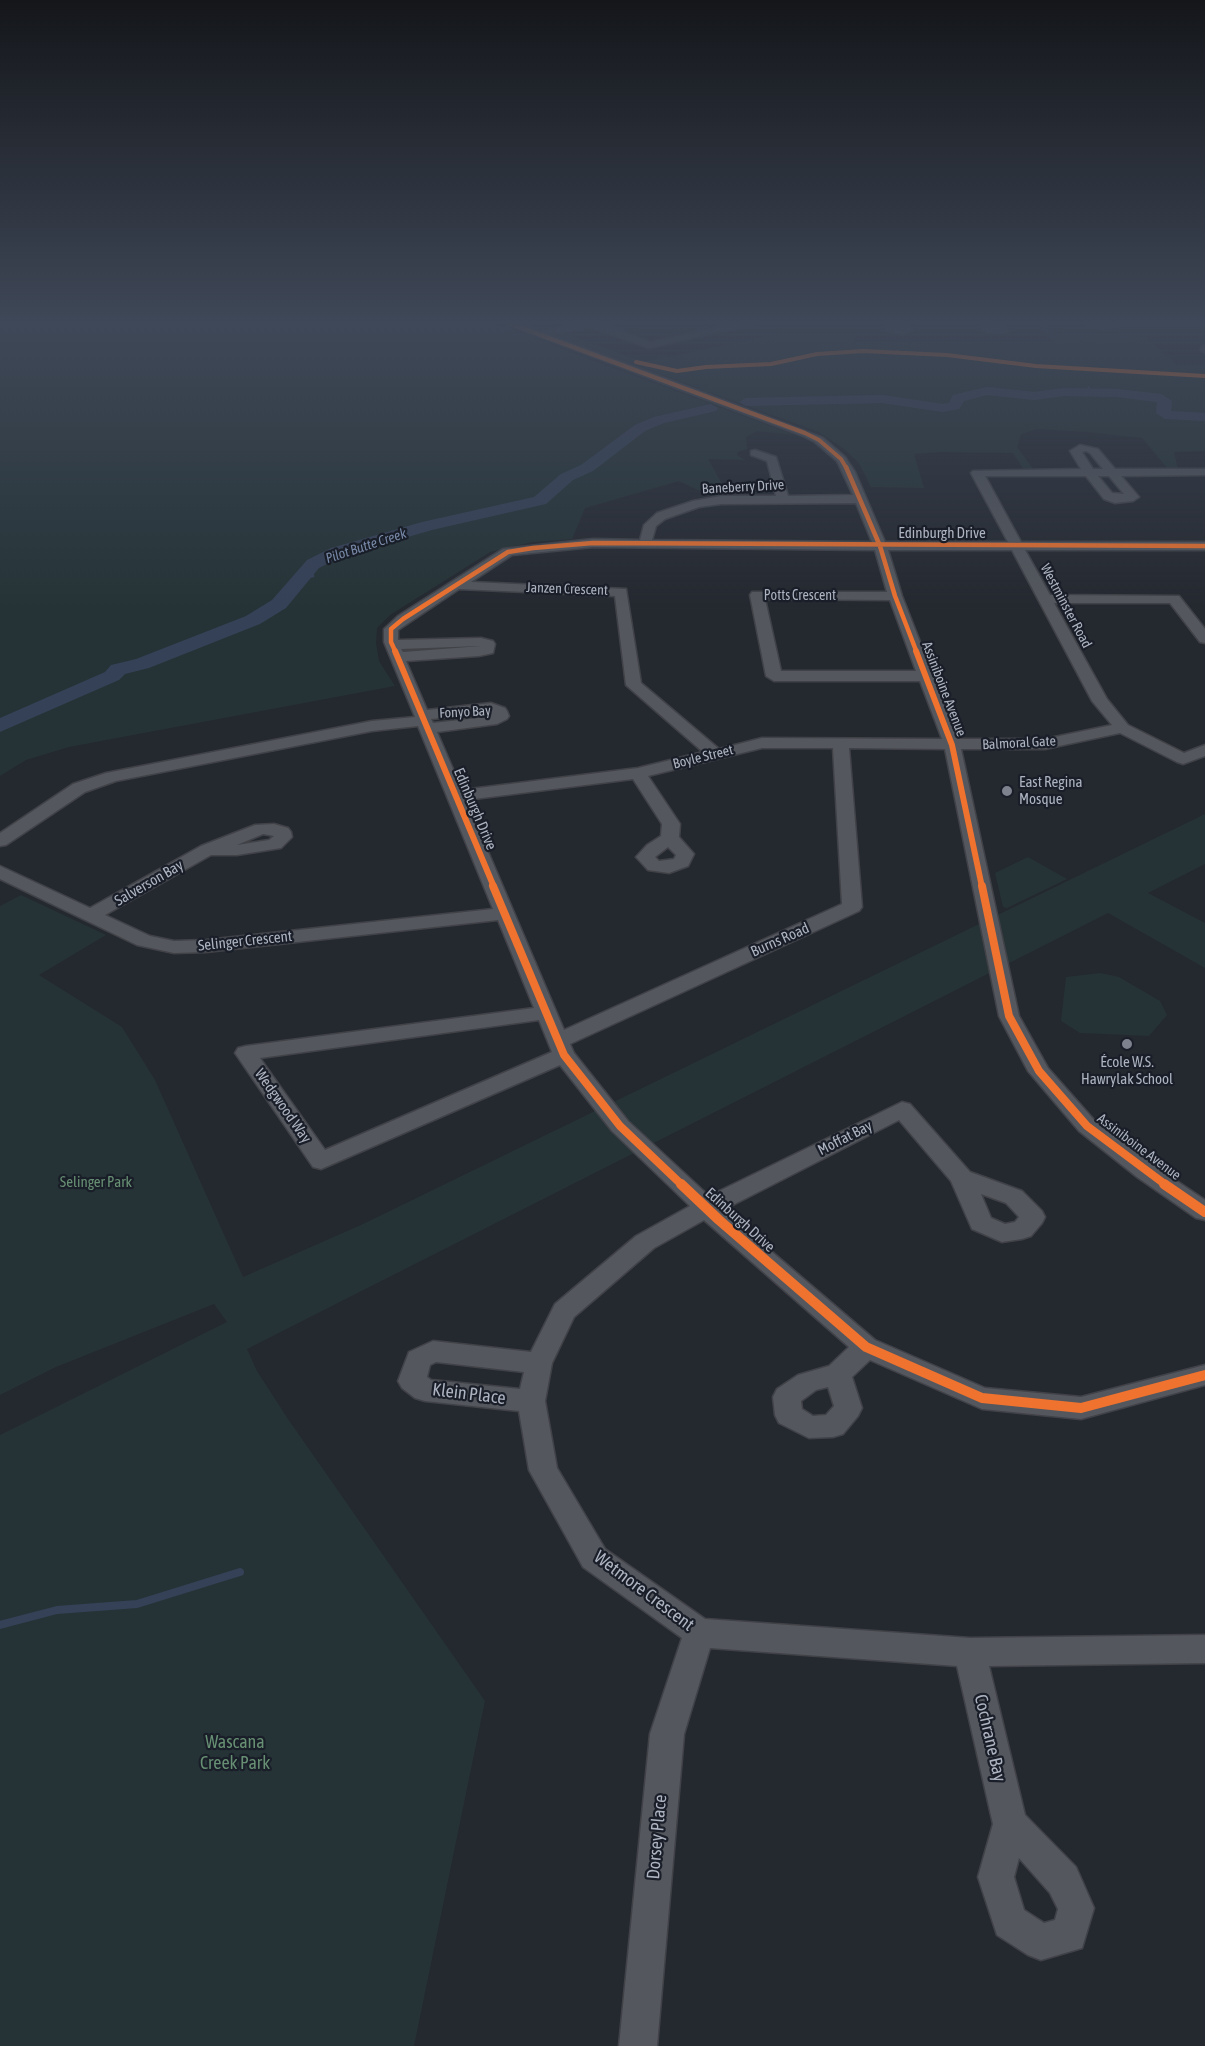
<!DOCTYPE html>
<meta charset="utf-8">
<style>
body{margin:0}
canvas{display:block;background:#24282f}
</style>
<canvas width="1205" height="2046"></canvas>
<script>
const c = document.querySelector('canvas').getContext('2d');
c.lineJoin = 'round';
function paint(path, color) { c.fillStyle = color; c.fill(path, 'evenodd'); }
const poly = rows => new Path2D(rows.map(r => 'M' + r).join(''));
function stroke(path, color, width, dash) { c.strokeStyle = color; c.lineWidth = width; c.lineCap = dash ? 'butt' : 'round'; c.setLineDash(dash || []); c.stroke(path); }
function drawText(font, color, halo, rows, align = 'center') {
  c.font = font + ' "Asap Condensed",sans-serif'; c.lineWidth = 4.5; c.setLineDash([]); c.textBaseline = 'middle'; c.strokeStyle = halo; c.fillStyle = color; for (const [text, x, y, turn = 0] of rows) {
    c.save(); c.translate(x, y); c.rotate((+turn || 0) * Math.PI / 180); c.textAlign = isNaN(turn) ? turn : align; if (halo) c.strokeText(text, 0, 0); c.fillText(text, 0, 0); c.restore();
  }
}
paint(poly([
 [0,323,491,323,795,435,757,431,746,437,747,449,737,452,737,455,745,460,708,459,729,496,715,498,679,481,585,508,572,539,532,542,490,552,390,615,377,628,376,643,379,661,395,686,69,747,26,760,0,776],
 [1038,323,1047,323,1058,336,1145,337,1177,365,1205,365,1205,451,1174,452,1178,470,1169,470,1142,438,1087,432,1037,429,1021,434,1017,447,1034,470,1024,470,1013,453,941,452,914,454,924,488,871,487,859,463,844,449,819,432,554,335,562,333,644,362,765,337,785,335,852,335,855,343,1055,344],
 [1205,814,1205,864,1148,893,1205,923,1205,968,1108,913,247,1349,257,1371,288,1419,485,1701,414,2046,0,2046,0,1435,227,1322,214,1304,56,1367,0,1395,0,906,21,895,106,935,39,975,122,1027,155,1080,243,1277,363,1224],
 [1028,857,1067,879,1007,908,1003,907,995,873],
 [1100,973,1119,977,1160,1001,1167,1015,1149,1036,1080,1033,1061,1021,1066,977]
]), '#253336');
stroke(poly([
 [1080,392,1088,391,1089,387]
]), '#354157', 2);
stroke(poly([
 [301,578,313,576]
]), '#354157', 3);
stroke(poly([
 [0,1625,57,1610,137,1604,240,1572]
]), '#354157', 8);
paint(poly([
 [987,387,1034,392,1064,388,1117,389,1161,394,1172,401,1171,411,1205,413,1205,421,1165,419,1156,413,1157,402,1117,397,1064,396,1034,400,987,395,964,401,959,409,943,412,882,403,746,406,739,402,746,398,882,395,943,404,949,403,953,395,987,387],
 [711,404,718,408,716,411,664,423,645,431,593,471,573,480,546,504,432,530,343,556,319,568,286,608,260,624,149,668,125,674,119,680,0,732,0,718,105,672,111,665,136,659,246,616,272,600,307,560,331,548,422,522,534,497,561,474,581,465,635,425,654,417,711,404]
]), '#354157');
const minor = poly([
 [504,323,517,323,541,332,581,323,599,323,650,342,739,323,757,323,649,348,590,327,550,335,823,438,845,457,855,472,885,542,1008,542,971,473,973,471,1081,469,1070,451,1080,445,1098,449,1115,469,1205,469,1205,475,1121,476,1139,497,1133,501,1115,503,1104,499,1086,476,985,476,1021,542,1205,542,1205,550,1025,550,1050,595,1179,596,1205,629,1205,643,1200,642,1170,603,1054,603,1107,699,1128,725,1184,753,1205,745,1205,756,1183,764,1177,762,1120,733,1045,749,961,749,1019,1016,1048,1068,1095,1121,1153,1165,1205,1200,1205,1220,1196,1218,1137,1177,1079,1131,1028,1071,999,1016,945,749,849,748,862,907,859,911,570,1044,574,1053,628,1121,709,1196,902,1102,910,1104,970,1172,1022,1191,1042,1211,1045,1217,1042,1223,1031,1236,1022,1239,1002,1242,972,1229,951,1181,899,1120,723,1210,875,1340,985,1388,1081,1397,1205,1365,1205,1385,1081,1419,982,1409,870,1360,852,1377,862,1408,858,1416,843,1434,833,1437,809,1438,779,1423,775,1415,773,1397,777,1389,798,1375,829,1366,849,1347,704,1220,654,1248,574,1317,552,1363,545,1401,557,1468,605,1549,705,1619,970,1638,1205,1635,1205,1663,989,1666,1025,1815,1076,1867,1094,1908,1082,1948,1041,1960,1028,1955,997,1935,978,1877,993,1824,957,1666,710,1648,684,1734,657,2046,619,2046,650,1734,682,1638,583,1567,529,1470,519,1411,425,1401,415,1398,402,1388,398,1381,409,1352,433,1341,531,1352,555,1304,636,1236,690,1206,612,1131,560,1065,321,1169,313,1167,235,1053,238,1048,246,1046,534,1008,498,920,206,952,174,953,137,945,0,879,0,866,90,908,201,846,255,825,274,824,288,828,291,832,292,837,281,848,237,855,211,855,105,915,150,936,174,941,206,940,493,909,418,726,372,731,116,781,85,792,6,845,0,846,0,833,73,784,106,773,372,721,415,717,384,642,384,629,398,616,503,549,593,539,640,540,644,525,657,513,693,501,721,496,776,496,767,461,751,455,751,451,755,450,776,457,788,496,853,495,837,461,815,442,801,435,504,323],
 [1086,451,1090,453,1103,469,1093,469,1082,452,1086,451],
 [1098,476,1109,476,1124,494,1112,493,1098,476],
 [856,503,872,542,652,540,656,526,665,519,699,507,721,504,856,503],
 [593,547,875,550,887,592,752,592,750,595,766,676,774,681,920,681,942,739,762,738,719,749,641,683,626,589,471,582,512,555,593,547],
 [888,550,1012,550,1092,701,1112,725,1045,739,958,739,902,596,888,550],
 [459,589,615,596,626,685,703,752,638,768,462,790,437,732,497,724,507,719,509,716,507,711,505,708,491,703,427,710,406,661,479,656,493,653,495,644,493,641,481,638,398,640,398,630,459,589],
 [765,599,890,600,916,671,781,671,765,599],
 [481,646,403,652,401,649,480,646,481,646],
 [490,713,492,714,487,717,433,723,431,719,490,713],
 [762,748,833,748,842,904,564,1030,466,800,633,779,662,824,661,836,647,845,636,857,648,870,669,873,688,866,694,854,679,837,680,824,648,776,762,748],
 [263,834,274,836,269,840,237,845,263,834],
 [668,847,676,855,674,859,659,861,655,857,668,847],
 [539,1020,552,1052,325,1150,260,1058,539,1020],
 [981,1194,1006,1203,1019,1217,1015,1222,1005,1224,991,1218,981,1194],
 [436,1362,524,1372,520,1389,431,1380,427,1377,430,1365,436,1362],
 [828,1387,834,1406,826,1415,813,1416,802,1409,801,1401,816,1390,828,1387],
 [1019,1858,1050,1893,1058,1909,1055,1920,1044,1923,1024,1910,1014,1877,1019,1858],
 [891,323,902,323,913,330,903,335,887,331,885,329,891,323],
 [986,323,997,323,1010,331,1005,334,986,333,981,329,986,323],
 [1087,323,1205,323,1205,326,1120,326,1099,329,1087,323],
 [1205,345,1205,353,1200,350,1202,346,1205,345]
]);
stroke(minor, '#404248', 3);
paint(minor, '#54575d');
stroke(poly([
 [508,323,805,433,819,440,841,459,847,469],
 [636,362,677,371,706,367,771,364,817,354,863,351,947,355,1036,366,1205,376]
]), '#ef722f', 4);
stroke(poly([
 [846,467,880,546,895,596,917,653],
 [396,653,391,642,391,629,403,619,508,552,533,548,593,543,1205,546]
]), '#ef722f', 4.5);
stroke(poly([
 [395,651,494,887],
 [916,651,952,745,982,887]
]), '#ef722f', 6);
stroke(poly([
 [493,886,564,1055,620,1126,682,1185],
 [982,886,1009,1016,1039,1071,1087,1126,1166,1185]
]), '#ef722f', 8);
stroke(poly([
 [681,1184,719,1220,866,1347,982,1398,1081,1408,1205,1375],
 [1164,1184,1205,1212]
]), '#ef722f', 10);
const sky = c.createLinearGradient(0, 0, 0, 610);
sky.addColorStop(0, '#14161a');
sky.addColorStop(0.53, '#3f4858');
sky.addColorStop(1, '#3f485800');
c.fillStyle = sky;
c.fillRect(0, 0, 1205, 610);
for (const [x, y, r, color] of [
 [1007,791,6,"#7d828e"],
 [1127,1044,6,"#7d828e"]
]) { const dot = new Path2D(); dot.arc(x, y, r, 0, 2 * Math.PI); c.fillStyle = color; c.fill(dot); stroke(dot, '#191e28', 2); }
drawText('14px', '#adb3c1', '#191e28', [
 ["Baneberry Drive",743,487,-3],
 ["Janzen Crescent",567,589,2],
 ["Potts Crescent",800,596],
 ["Westminster Road",1066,606,62],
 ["Assiniboine Avenue",944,689,69],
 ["Fonyo Bay",465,712,-3],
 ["Balmoral Gate",1019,743,-3],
 ["Boyle Street",703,757,-14],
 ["Assiniboine Avenue",1139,1147,37]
]);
drawText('italic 14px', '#7889a7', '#191e28', [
 ["Pilot Butte Creek",366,546,-18]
]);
drawText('15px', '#adb3c1', '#191e28', [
 ["Edinburgh Drive",942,533],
 ["Edinburgh Drive",475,809,67],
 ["Salverson Bay",149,883,-30],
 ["Burns Road",780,940,-24],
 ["Selinger Crescent",245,941,-6],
 ["Wedgwood Way",283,1106,55],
 ["Moffat Bay",845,1138,-27],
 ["Edinburgh Drive",740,1220,42]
]);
drawText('15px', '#adb3c1', '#191e28', [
 ["East Regina",1019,782],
 ["Mosque",1019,799],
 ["École W.S.",1127,1062,"center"],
 ["Hawrylak School",1127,1079,"center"]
], 'left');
drawText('15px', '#678f73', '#191e28', [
 ["Selinger Park",96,1182]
]);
drawText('18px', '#adb3c1', '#191e28', [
 ["Klein Place",469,1394,7],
 ["Wetmore Crescent",644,1591,37],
 ["Cochrane Bay",990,1738,77],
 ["Dorsey Place",657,1837,-85]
]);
drawText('18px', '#678f73', '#191e28', [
 ["Wascana",235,1742],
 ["Creek Park",235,1763]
]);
</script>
